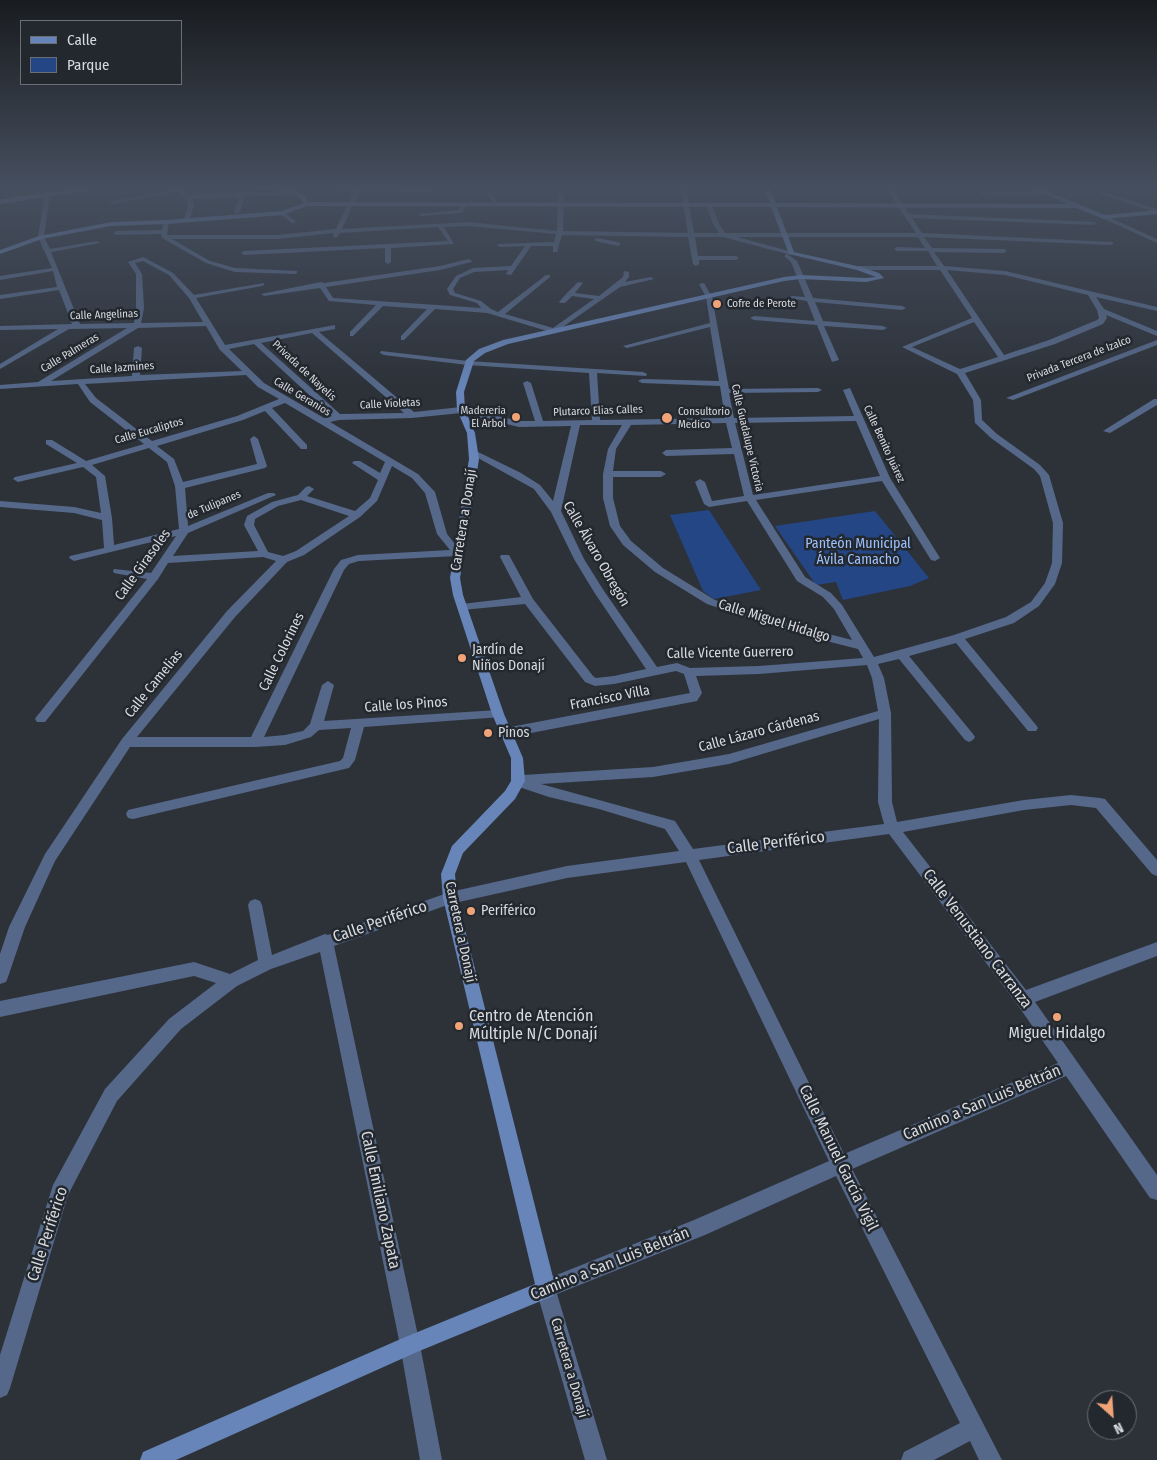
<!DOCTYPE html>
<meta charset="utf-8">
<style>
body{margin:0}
#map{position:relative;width:1157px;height:1460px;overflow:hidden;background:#2d3239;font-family:"Fira Sans Condensed",sans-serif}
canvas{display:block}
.legend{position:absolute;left:20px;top:20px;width:162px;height:65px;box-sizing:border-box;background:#23282f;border:1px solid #6b6f75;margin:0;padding:6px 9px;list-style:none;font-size:15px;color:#d7dadf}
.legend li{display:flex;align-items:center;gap:10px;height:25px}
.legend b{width:25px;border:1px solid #6b6f75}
.north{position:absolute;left:1087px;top:1390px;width:50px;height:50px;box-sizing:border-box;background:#23282f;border:1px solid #6b6f75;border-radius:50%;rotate:154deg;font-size:14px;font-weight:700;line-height:20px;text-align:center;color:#d7dadf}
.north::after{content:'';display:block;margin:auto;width:18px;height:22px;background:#efa376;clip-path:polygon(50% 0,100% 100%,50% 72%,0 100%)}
</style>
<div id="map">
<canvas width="1157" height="1460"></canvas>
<ul class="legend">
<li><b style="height:6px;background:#6785b9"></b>Calle</li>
<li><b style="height:14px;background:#244685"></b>Parque</li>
</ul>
<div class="north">N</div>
</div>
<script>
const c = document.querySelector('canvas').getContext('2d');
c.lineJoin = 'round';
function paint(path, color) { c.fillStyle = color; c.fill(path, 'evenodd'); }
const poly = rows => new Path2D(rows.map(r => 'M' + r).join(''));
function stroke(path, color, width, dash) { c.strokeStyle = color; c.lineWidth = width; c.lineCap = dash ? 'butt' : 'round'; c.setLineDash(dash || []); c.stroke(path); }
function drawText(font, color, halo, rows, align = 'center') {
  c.font = font + ' "Fira Sans Condensed",sans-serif'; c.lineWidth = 5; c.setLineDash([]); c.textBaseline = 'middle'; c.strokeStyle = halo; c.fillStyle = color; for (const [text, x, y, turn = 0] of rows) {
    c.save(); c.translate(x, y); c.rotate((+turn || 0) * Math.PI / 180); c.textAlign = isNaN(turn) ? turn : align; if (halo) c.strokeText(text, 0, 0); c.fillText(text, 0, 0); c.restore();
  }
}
paint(poly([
 [709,510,761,590,714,599,703,591,670,515],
 [875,511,929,578,910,586,843,600,836,582,816,585,775,526]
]), '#244685');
paint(poly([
 [172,187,178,187,189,195,243,192,296,191,299,193,296,195,245,197,240,212,237,214,234,212,239,197,192,199,194,204,190,220,187,222,184,220,188,204,186,198,178,192,112,204,109,202,174,189,172,187],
 [289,187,362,187,435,188,438,190,435,192,359,191,342,229,468,222,557,231,558,187,564,187,563,231,688,233,680,187,686,187,694,233,719,233,713,224,706,205,709,203,712,205,719,224,725,233,916,233,885,187,891,187,909,214,1096,222,1094,225,912,218,922,233,1113,242,1113,244,1111,245,924,237,932,248,1004,249,1007,251,1004,253,934,252,944,266,1005,271,1157,307,1157,311,1096,297,1104,309,1157,331,1157,336,1106,315,1107,318,1103,324,1055,344,965,373,981,400,982,420,997,434,1040,465,1049,475,1063,523,1062,563,1055,584,1039,606,1014,623,965,639,1036,725,1038,728,1036,731,1028,731,956,643,909,656,973,734,975,737,973,740,969,742,965,740,899,659,878,664,884,678,891,713,892,802,897,822,1024,800,1071,795,1100,798,1105,799,1157,860,1157,876,1152,874,1096,808,1071,805,1024,810,903,832,1026,990,1157,942,1157,956,1035,1002,1157,1175,1157,1200,1150,1198,1066,1076,852,1169,1002,1460,979,1460,970,1441,934,1460,901,1460,904,1452,960,1423,836,1176,705,1235,557,1294,607,1460,585,1460,536,1289,539,1282,694,1220,829,1161,686,862,567,878,450,904,334,946,420,1345,442,1460,420,1460,400,1345,320,952,271,969,237,986,181,1029,117,1101,68,1195,10,1388,7,1395,0,1398,0,1355,53,1185,105,1089,169,1019,216,983,194,976,0,1017,0,1001,194,962,230,974,258,960,248,905,250,901,255,899,260,901,262,905,272,955,325,934,328,935,450,892,567,866,679,851,665,829,599,809,549,797,513,785,511,781,513,777,523,775,653,767,729,754,878,711,872,678,867,665,759,674,696,676,702,693,697,701,505,738,501,736,499,733,501,730,505,728,690,693,684,674,676,671,614,684,595,686,585,682,525,604,462,610,457,607,462,604,521,597,500,557,501,555,509,555,533,599,593,676,596,678,614,676,646,669,594,592,574,559,551,512,534,489,469,453,470,451,476,451,521,473,540,485,553,501,571,426,519,427,461,413,412,418,339,420,330,422,418,474,435,492,447,534,462,553,457,556,359,561,349,564,344,570,264,737,285,735,303,731,310,724,322,685,328,681,334,685,324,721,498,710,504,714,502,717,364,727,355,760,349,768,133,819,128,818,126,814,128,810,340,761,343,758,351,728,319,730,311,737,285,745,255,747,130,747,55,861,25,927,8,977,6,982,0,984,0,954,9,927,45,854,122,739,227,611,276,561,263,557,168,563,158,579,45,722,37,722,35,719,37,716,147,579,114,573,113,571,114,569,151,573,176,536,74,561,69,558,70,556,104,548,102,520,74,513,0,507,0,501,74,507,101,513,96,477,83,467,18,482,13,479,15,477,77,463,46,444,46,440,52,440,86,461,144,444,90,402,78,384,0,389,0,385,38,382,127,328,69,329,0,369,0,364,58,329,0,330,0,326,72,324,59,290,0,299,0,295,57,287,53,271,0,280,0,276,52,268,38,237,45,193,50,194,44,237,50,249,97,241,100,243,51,252,80,324,134,323,136,308,136,274,128,262,143,257,173,273,194,295,264,283,264,285,262,286,196,298,225,345,335,325,335,329,319,332,414,412,461,407,519,421,535,421,523,383,527,381,531,383,543,421,592,420,589,373,468,365,384,355,380,353,381,351,468,361,643,372,647,374,646,376,597,373,600,420,725,418,720,386,642,383,638,381,642,379,719,381,710,327,627,348,623,346,710,323,706,297,699,284,704,283,712,297,729,389,818,388,822,390,818,392,729,393,734,418,854,416,843,390,850,388,890,478,940,558,935,561,931,560,882,481,756,500,805,577,831,593,842,605,874,657,954,635,1006,617,1031,602,1045,583,1052,563,1053,523,1040,476,1034,469,991,438,975,423,973,400,957,374,902,347,972,318,940,270,859,270,856,268,859,266,937,266,928,251,897,251,894,249,897,247,925,248,918,237,737,237,793,252,793,254,791,255,723,237,695,237,698,256,736,256,739,258,736,260,699,260,699,264,696,266,693,264,688,237,562,235,557,252,553,252,553,246,531,246,511,275,506,274,508,270,474,272,460,278,453,289,455,293,481,301,491,309,498,312,546,275,550,275,550,277,505,314,553,328,594,299,572,296,565,303,561,303,559,302,567,293,578,282,583,283,575,293,599,296,623,277,624,271,629,272,629,277,625,282,651,277,654,279,620,287,554,333,487,313,435,309,404,340,401,340,401,336,427,309,383,306,353,336,350,336,350,332,376,305,329,301,320,288,264,296,261,294,321,282,324,283,440,266,469,259,472,261,471,262,440,270,326,287,333,298,481,308,477,303,450,295,447,289,456,276,473,268,511,266,525,246,500,247,497,245,498,244,554,242,556,234,468,226,444,227,454,244,391,248,391,262,388,264,385,262,385,248,244,255,241,253,244,251,448,241,438,227,340,233,336,238,333,236,334,233,277,239,172,239,210,261,235,268,297,271,297,273,295,274,235,272,206,263,162,238,161,234,116,235,113,233,116,231,162,230,163,222,166,220,169,222,167,235,277,235,336,229,354,191,287,190,289,187],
 [143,261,169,275,189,298,203,322,141,323,144,308,142,274,135,263,143,261],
 [947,270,1005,275,1088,295,1097,310,1099,318,1097,320,1049,340,1004,355,947,270],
 [974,322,998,357,960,369,912,347,974,322],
 [206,326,220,350,242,371,140,375,142,348,138,346,134,348,132,376,51,381,138,328,206,326],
 [312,333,404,413,340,414,261,343,312,333],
 [254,344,332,416,324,418,264,383,229,349,254,344],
 [246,375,258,387,279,399,237,416,152,441,96,398,85,384,246,375],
 [285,403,385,462,380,473,360,461,354,461,352,463,378,480,370,498,355,511,307,496,314,489,309,486,306,487,298,495,272,502,247,516,244,525,258,551,173,556,188,533,276,495,274,493,268,493,188,526,185,488,265,468,267,466,258,439,254,436,250,439,257,464,183,482,174,459,157,446,243,420,265,411,301,449,307,449,307,445,272,408,285,403],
 [856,421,880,476,753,495,735,423,856,421],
 [726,423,732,448,666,450,662,453,666,456,734,454,744,496,712,501,705,482,700,479,695,482,704,504,709,507,747,501,797,581,823,597,834,609,852,640,790,624,715,600,663,568,631,541,620,526,613,498,613,477,661,477,666,474,661,471,613,471,616,449,631,425,726,423],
 [580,425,622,425,608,449,603,474,603,498,610,526,623,545,655,572,707,604,783,630,858,649,863,658,759,666,690,668,677,663,657,667,604,591,584,559,561,511,580,425],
 [149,448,167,462,175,486,179,529,114,545,112,518,105,476,92,465,149,448],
 [392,466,412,478,425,493,437,534,450,550,358,555,341,560,334,569,251,737,137,737,235,617,287,562,304,555,360,517,377,501,392,466],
 [301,500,349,516,296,551,283,556,268,552,254,525,255,519,278,506,301,500],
 [879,719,878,802,884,824,693,849,675,821,541,784,653,777,729,764,879,719],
 [889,834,1017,1004,1058,1063,844,1154,699,860,889,834],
 [482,187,488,187,499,205,495,205,482,187],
 [1081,187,1089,187,1157,209,1157,213,1081,187],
 [981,191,1046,191,1049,193,1046,195,979,194,981,191],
 [465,202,468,204,462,213,421,216,418,214,458,210,465,202],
 [281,212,285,212,295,221,295,223,291,223,281,214,281,212],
 [1104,215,1157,239,1157,243,1102,218,1104,215],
 [597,238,618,242,621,244,618,246,595,241,594,240,597,238],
 [787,254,797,261,813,298,902,306,906,308,902,310,815,302,823,321,883,326,887,328,883,330,824,326,839,360,832,362,817,325,754,320,750,318,754,316,815,321,807,301,789,298,792,296,805,297,791,262,784,256,787,254],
 [1157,340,1157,345,1013,400,1006,398,1157,340],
 [1154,399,1157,399,1157,405,1110,433,1103,431,1154,399]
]), '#556889');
paint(poly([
 [95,187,111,187,0,204,0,200,19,196,95,187],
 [233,187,289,187,306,197,308,202,770,203,764,187,770,187,776,203,1068,204,1029,187,1037,187,1105,215,1157,210,1157,214,1104,219,1076,208,777,207,794,252,861,267,879,273,884,278,866,282,801,279,784,281,508,344,485,353,474,361,464,392,465,410,475,433,479,459,460,578,463,595,504,714,523,758,525,781,515,799,463,853,455,874,457,898,556,1289,553,1296,417,1352,176,1460,140,1460,143,1452,403,1338,535,1284,443,898,441,874,452,846,505,791,511,781,511,758,492,714,453,595,450,578,469,459,467,433,457,410,456,392,466,360,479,349,503,340,784,277,801,275,866,278,876,277,857,270,789,254,771,207,307,206,283,215,166,224,111,226,42,239,0,254,0,250,39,236,111,222,166,220,282,211,303,203,301,199,288,191,233,187]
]), '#6785b9');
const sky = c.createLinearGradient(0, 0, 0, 391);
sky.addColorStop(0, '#191c1f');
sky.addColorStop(0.48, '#464f5f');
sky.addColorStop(1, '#464f5f00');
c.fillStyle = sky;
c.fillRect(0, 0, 1157, 391);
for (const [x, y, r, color] of [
 [717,304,5,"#efa376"],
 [516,417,5,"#efa376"],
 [667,418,6,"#efa376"],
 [462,658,5,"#efa376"],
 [488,733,5,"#efa376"],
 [471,911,5,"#efa376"],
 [1057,1017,5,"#efa376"],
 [459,1026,5,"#efa376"]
]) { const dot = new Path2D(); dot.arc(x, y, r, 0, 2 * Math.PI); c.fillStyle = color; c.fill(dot); stroke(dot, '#23282f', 2); }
drawText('11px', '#d7dadf', '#23282f', [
 ["Cofre de Perote",727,304],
 ["Madereria",506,411,"right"],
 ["El Arbol",506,424,"right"],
 ["Consultorio",678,412],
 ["Medico",678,425]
], 'left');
drawText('11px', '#d7dadf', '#23282f', [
 ["Calle Angelinas",104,315,-2],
 ["Calle Palmeras",70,353,-31],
 ["Privada Tercera de Izalco",1079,359,-21],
 ["Calle Jazmines",122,368,-4],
 ["Privada de Nayelis",304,371,43],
 ["Calle Geranios",302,397,31],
 ["Calle Violetas",390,404,-3],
 ["Plutarco Elias Calles",598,411,-2],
 ["Calle Eucaliptos",149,431,-16],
 ["Calle Guadalupe Victoria",747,438,77],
 ["Calle Benito Juárez",884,444,65],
 ["de Tulipanes",214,505,-23]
]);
drawText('14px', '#d7dadf', '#23282f', [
 ["Carretera a Donají",464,520,-81],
 ["Calle Álvaro Obregón",596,554,60],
 ["Calle Girasoles",143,565,-54],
 ["Calle Miguel Hidalgo",774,621,17],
 ["Calle Colorines",282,652,-64],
 ["Calle Vicente Guerrero",730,653,-1],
 ["Calle Camelias",154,684,-51],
 ["Francisco Villa",610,698,-11],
 ["Calle los Pinos",406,705,-4],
 ["Calle Lázaro Cárdenas",759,732,-15],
 ["Carretera a Donají",460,932,78],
 ["Carretera a Donají",569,1368,74]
]);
drawText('14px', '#9dc0fc', '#23282f', [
 ["Panteón Municipal",858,544],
 ["Ávila Camacho",858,560]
]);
drawText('14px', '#d7dadf', '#23282f', [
 ["Jardín de",472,650],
 ["Niños Donají",472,666],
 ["Pinos",498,733],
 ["Periférico",481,911]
], 'left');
drawText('16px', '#d7dadf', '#23282f', [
 ["Calle Periférico",776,843,-7],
 ["Calle Periférico",380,922,-19],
 ["Calle Venustiano Carranza",977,939,53],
 ["Camino a San Luis Beltrán",982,1103,-23],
 ["Calle Manuel García Vigil",838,1158,64],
 ["Calle Emiliano Zapata",380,1200,78],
 ["Calle Periférico",48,1234,-72],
 ["Camino a San Luis Beltrán",610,1264,-22]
]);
drawText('16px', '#d7dadf', '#23282f', [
 ["Centro de Atención",469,1017],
 ["Múltiple N/C Donají",469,1035],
 ["Miguel Hidalgo",1057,1034,"center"]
], 'left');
</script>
